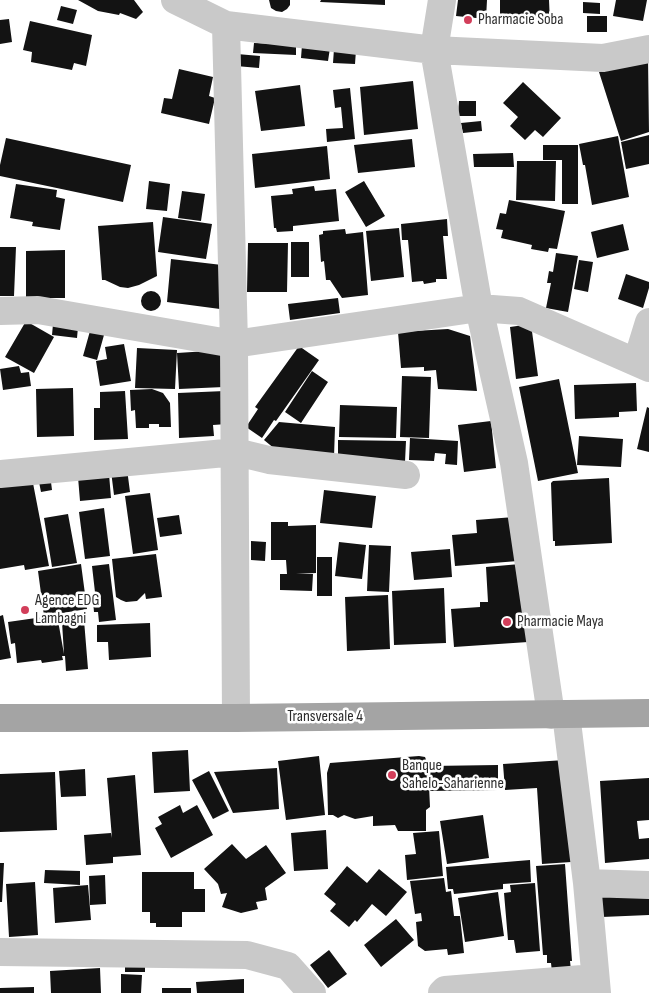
<!DOCTYPE html>
<style>
body{margin:0}
canvas{display:block;background:#fff}
</style>
<canvas width="649" height="993"></canvas>
<script>
const c = document.querySelector('canvas').getContext('2d');
c.lineJoin = 'round';
function paint(path, color) { c.fillStyle = color; c.fill(path, 'evenodd'); }
const poly = rows => new Path2D(rows.map(r => 'M' + r).join(''));
function stroke(path, color, width, dash) { c.strokeStyle = color; c.lineWidth = width; c.lineCap = dash ? 'butt' : 'round'; c.setLineDash(dash || []); c.stroke(path); }
function drawText(font, color, halo, rows, align = 'center') {
  c.font = font + ' "Sofia Sans Condensed",sans-serif'; c.lineWidth = 5; c.setLineDash([]); c.textBaseline = 'middle'; c.strokeStyle = halo; c.fillStyle = color; for (const [text, x, y, turn = 0] of rows) {
    c.save(); c.translate(x, y); c.rotate((+turn || 0) * Math.PI / 180); c.textAlign = isNaN(turn) ? turn : align; if (halo) c.strokeText(text, 0, 0); c.fillText(text, 0, 0); c.restore();
  }
}
paint(poly([
 [78,0,134,0,143,12,136,19,120,13,119,15,98,11],
 [269,0,290,0,290,5,287,9,282,12,276,11,271,8],
 [321,0,385,0,385,5,320,2],
 [458,0,487,0,486,19,456,16],
 [500,0,549,0,550,23,500,24],
 [616,0,647,0,643,21,613,16],
 [583,2,600,3,600,14,583,13],
 [61,6,77,10,73,24,57,20],
 [587,16,607,16,607,32,587,32],
 [9,19,12,42,0,44,0,20],
 [30,21,92,35,86,66,74,63,72,70,31,62,32,52,23,50],
 [254,43,296,45,296,55,253,53],
 [302,45,330,48,328,61,301,58],
 [334,49,356,50,355,64,333,63],
 [237,54,260,56,259,68,236,66],
 [648,57,649,132,621,141,599,72],
 [179,69,213,77,209,96,215,98,209,124,161,113,164,98,172,99],
 [413,81,418,129,364,135,360,87],
 [523,82,561,118,543,137,535,130,525,140,510,126,518,117,503,103],
 [300,85,305,126,261,131,255,91],
 [350,88,355,139,327,142,326,129,343,128,341,107,335,108,333,90],
 [459,101,476,101,476,116,458,116],
 [481,121,482,131,463,133,461,123],
 [649,135,649,164,626,169,621,142],
 [618,136,629,197,592,205,585,165,583,165,579,144],
 [6,138,131,165,123,202,0,176,0,165],
 [412,139,415,167,358,173,354,145],
 [543,145,578,145,578,204,562,204,562,160,543,160],
 [327,146,330,179,255,188,252,154],
 [513,153,514,167,474,167,473,154],
 [517,161,556,161,555,201,516,200],
 [149,181,170,184,167,211,146,209],
 [364,181,385,216,366,227,345,192],
 [16,184,57,190,56,197,65,199,60,230,32,226,33,222,10,218],
 [314,186,315,191,336,189,339,221,293,226,293,231,277,232,276,228,274,228,271,196,293,194,292,189],
 [182,191,205,194,201,221,178,218],
 [509,200,565,211,557,249,549,248,548,252,531,249,532,245,501,238,503,230,496,229,500,213,506,214],
 [163,217,212,224,206,259,158,252],
 [447,219,448,236,443,236,447,279,436,279,436,282,424,284,423,281,412,282,408,240,402,240,401,224],
 [153,222,157,276,139,285,128,288,120,287,105,280,102,280,98,226],
 [623,224,629,250,597,258,591,232],
 [399,228,404,277,371,281,366,231],
 [345,229,346,234,363,232,368,295,342,298,330,280,326,280,324,261,321,262,319,235,323,234,323,231],
 [291,242,309,242,309,277,291,277],
 [248,243,288,243,287,292,247,292],
 [0,247,16,247,14,296,0,296],
 [65,250,65,298,26,298,26,251],
 [556,253,578,256,568,312,546,308,551,283,547,283,549,271,553,272],
 [171,259,222,265,220,309,167,302],
 [579,260,593,262,588,292,574,289],
 [626,274,649,282,649,288,643,308,618,299],
 '141 301a10 10 0 1 1 20 0a10 10 0 1 1-20 0Z',
 [338,298,340,313,290,320,288,304],
 [26,321,54,337,34,373,5,357],
 [53,324,78,327,77,338,52,335],
 [531,324,538,376,516,379,510,327],
 [448,329,470,336,477,391,438,389,436,370,424,371,424,367,401,368,398,332],
 [90,331,104,335,97,360,83,356],
 [124,344,131,381,100,386,96,361,107,359,105,347],
 [299,346,319,360,276,421,274,420,262,438,246,427,258,409,255,407],
 [137,348,177,350,175,389,135,388],
 [223,350,224,387,179,389,177,353],
 [19,366,21,373,29,372,31,386,3,390,0,369],
 [312,371,328,382,301,423,285,412],
 [402,376,431,377,429,438,400,437],
 [559,379,578,473,538,481,519,387],
 [636,383,637,411,619,412,619,417,575,419,574,385],
 [73,388,74,436,37,437,36,389],
 [152,389,163,393,170,403,171,427,159,427,159,424,149,424,149,428,136,428,135,410,131,411,130,390],
 [125,391,128,439,94,440,94,408,100,408,100,392],
 [225,391,227,424,213,425,214,436,179,438,178,393],
 [340,405,397,407,396,438,339,437],
 [647,407,649,408,649,452,637,449],
 [491,421,496,468,464,472,458,425],
 [279,422,335,427,334,457,281,454,264,440],
 [579,436,623,439,621,467,577,465],
 [410,438,458,441,457,465,445,464,446,454,435,453,434,461,409,460],
 [338,440,406,441,405,462,338,462],
 [127,469,130,492,114,495,111,471],
 [50,474,52,490,41,492,38,477],
 [109,474,111,498,80,501,78,477],
 [32,478,49,566,25,570,24,565,0,569,0,484],
 [609,478,612,543,555,546,555,541,553,541,551,483,553,481],
 [324,490,376,496,372,528,320,523],
 [150,493,158,550,133,554,125,496],
 [104,508,110,556,85,559,79,512],
 [68,514,77,563,52,567,44,518],
 [179,515,182,534,160,537,157,518],
 [514,517,518,561,455,566,452,535,477,533,476,520],
 [271,522,288,522,288,526,316,525,316,573,296,574,313,574,312,591,280,590,280,574,287,574,286,560,271,560],
 [251,541,266,542,265,561,251,560],
 [339,542,366,545,362,579,335,576],
 [369,545,391,546,389,592,367,591],
 [450,549,452,577,414,580,411,552],
 [156,554,162,597,146,599,145,593,137,601,126,602,121,600,116,597,112,559],
 [317,557,332,557,332,596,317,596],
 [81,564,87,609,44,616,38,571],
 [109,564,116,620,99,622,98,612,94,612,93,601,96,601,92,566],
 [520,564,528,642,454,647,451,609,480,607,480,602,488,602,486,567],
 [444,588,446,643,394,645,392,591],
 [388,595,390,649,347,651,345,597],
 [3,615,11,658,0,660,0,616],
 [57,615,64,654,62,622,84,620,88,669,66,671,65,656,62,656,63,660,42,663,41,660,17,663,15,643,11,644,8,622],
 [150,623,151,657,109,660,108,642,97,642,97,625],
 [188,750,190,791,154,793,152,752],
 [319,756,325,815,286,820,278,761],
 [419,756,425,757,428,765,430,807,426,810,426,831,398,831,395,825,373,826,373,816,355,819,344,815,338,818,333,815,328,815,327,773,330,763],
 [565,760,571,862,542,864,537,788,505,790,503,764],
 [498,765,498,790,430,791,430,766],
 [277,768,279,809,233,813,214,772],
 [85,769,86,796,61,797,59,771],
 [209,771,229,811,213,819,192,780],
 [55,772,57,830,0,832,0,774],
 [135,775,141,855,113,857,113,863,86,865,84,835,111,833,112,838,107,778],
 [649,778,649,820,637,821,639,839,649,838,649,859,605,863,600,781],
 [180,805,183,813,197,805,213,835,171,858,155,828,162,824,158,817],
 [483,815,489,858,447,864,440,821],
 [326,830,328,869,294,871,291,833],
 [439,831,443,876,407,880,405,855,416,854,413,833],
 [232,844,246,859,266,845,286,873,265,888,267,900,256,902,258,909,241,913,222,907,227,893,221,894,218,884,204,869],
 [530,860,531,882,503,884,503,889,454,894,453,889,448,889,446,867],
 [0,863,4,863,2,902,0,902],
 [565,864,572,961,570,961,571,970,552,972,551,963,547,963,547,955,543,955,536,866],
 [347,866,367,883,379,869,407,892,386,916,372,904,357,922,355,920,349,927,330,911,336,904,324,894],
 [45,870,80,871,80,885,44,883],
 [142,872,194,872,194,889,205,889,205,912,182,912,182,927,156,927,156,923,150,923,150,912,142,912],
 [105,875,106,904,90,905,89,876],
 [444,878,446,892,451,891,454,916,460,916,464,953,448,955,447,949,425,951,418,946,416,922,422,921,421,913,415,914,410,881],
 [35,882,38,935,9,937,6,884],
 [535,883,540,951,516,953,514,940,508,940,504,893,511,892,510,885],
 [88,885,91,920,55,923,53,888],
 [602,885,649,888,649,915,602,917],
 [498,892,504,936,465,942,458,898],
 [396,919,414,940,381,967,364,945],
 [329,950,347,974,328,988,310,965],
 [125,963,145,963,145,972,125,972],
 [100,968,101,993,51,993,50,971],
 [121,974,142,975,141,993,121,993],
 [244,979,244,993,197,993,196,982],
 [34,987,34,993,0,993,0,988],
 [162,988,191,988,191,993,162,993]
]), '#131313');
stroke(poly([
 [175,0,226,25,434,50,603,58,649,49],
 [442,0,434,50,479,308,514,463,551,715],
 [226,25,234,344,236,718],
 [0,311,38,310,234,344,479,308,519,311,649,368],
 [637,361,649,322],
 [0,474,236,452,269,460,406,475],
 [566,714,587,883,597,993],
 [587,883,649,885],
 [0,952,247,955,288,966,312,993],
 [442,993,445,990,595,978]
]), '#c9c9c9', 28);
stroke(poly([
 [0,718,236,718,649,713]
]), '#a4a4a4', 28);
for (const [x, y, r, color] of [
 [468,20,5,"#d23e5a"],
 [25,610,5,"#d23e5a"],
 [507,622,5,"#d23e5a"],
 [392,775,5,"#d23e5a"]
]) { const dot = new Path2D(); dot.arc(x, y, r, 0, 2 * Math.PI); c.fillStyle = color; c.fill(dot); stroke(dot, '#fff', 2); }
drawText('16px', '#2c2c2c', '#fff', [
 ["Pharmacie Soba",478,20],
 ["Agence EDG",35,601],
 ["Lambagni",35,619],
 ["Pharmacie Maya",517,622],
 ["Banque",402,766],
 ["Sahelo-Saharienne",402,784]
], 'left');
drawText('16px', '#2c2c2c', '#fff', [
 ["Transversale 4",325,717]
]);
</script>
